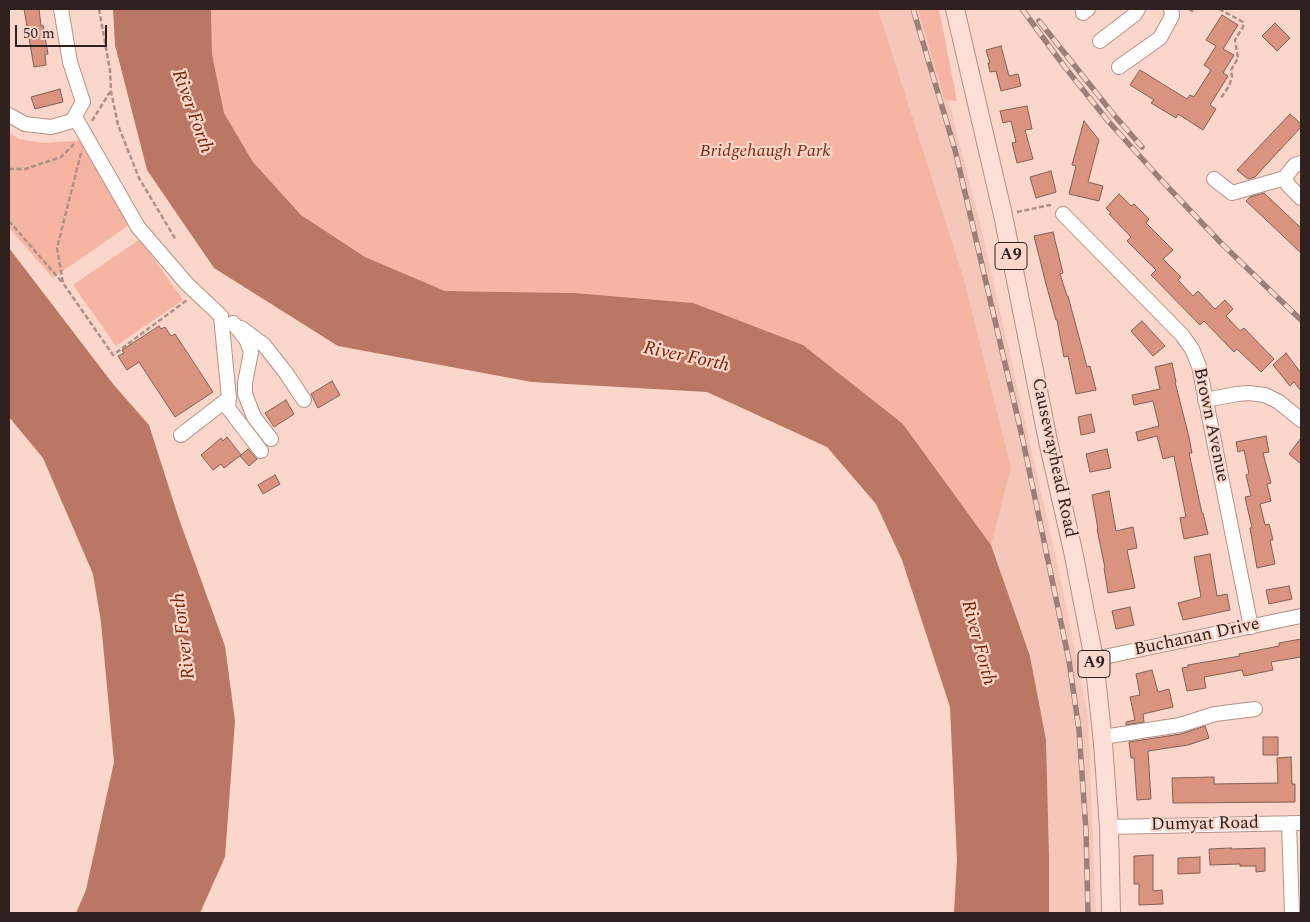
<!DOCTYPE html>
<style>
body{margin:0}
#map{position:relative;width:1310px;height:922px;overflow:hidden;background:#fbd6ca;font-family:Spectral,serif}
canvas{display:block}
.frame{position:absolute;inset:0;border:10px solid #2f211d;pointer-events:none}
.scale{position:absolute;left:15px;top:25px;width:92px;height:22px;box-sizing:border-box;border:2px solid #2f211d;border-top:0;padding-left:6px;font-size:15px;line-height:18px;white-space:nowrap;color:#2f211d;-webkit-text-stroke:4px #fbd6ca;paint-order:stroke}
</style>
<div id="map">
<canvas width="1310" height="922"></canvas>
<div class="frame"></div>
<div class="scale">50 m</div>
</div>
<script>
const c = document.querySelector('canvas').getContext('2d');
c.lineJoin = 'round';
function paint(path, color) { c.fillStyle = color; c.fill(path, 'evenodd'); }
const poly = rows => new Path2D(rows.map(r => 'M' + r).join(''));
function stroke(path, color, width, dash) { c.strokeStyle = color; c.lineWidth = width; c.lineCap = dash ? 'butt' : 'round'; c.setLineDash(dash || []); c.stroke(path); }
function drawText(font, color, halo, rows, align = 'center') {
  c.font = font + ' Spectral,serif'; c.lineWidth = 4.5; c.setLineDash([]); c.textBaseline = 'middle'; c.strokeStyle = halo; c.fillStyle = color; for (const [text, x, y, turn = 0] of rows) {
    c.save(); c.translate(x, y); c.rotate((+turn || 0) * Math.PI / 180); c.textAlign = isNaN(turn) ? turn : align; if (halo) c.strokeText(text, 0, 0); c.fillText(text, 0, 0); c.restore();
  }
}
paint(poly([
 [878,9,925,9,981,227,1058,567,1088,715,1096,913,1049,913,1049,856,1046,740,1030,656,991,545,1011,468]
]), '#f4c7ba');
paint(poly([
 [211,9,878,9,964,280,1011,468,991,545,903,424,574,293,445,291,365,257,301,215,253,162,224,113,212,54],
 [918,9,939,9,957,101,945,100],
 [9,132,19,139,43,143,88,140,132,223,53,278,9,228],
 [140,239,183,300,116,346,73,285]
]), '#f6b5a2');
paint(poly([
 [113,9,211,9,212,54,224,113,253,162,301,215,365,257,445,291,574,293,693,303,803,345,903,424,991,545,1030,656,1046,740,1049,856,1049,913,954,913,957,860,950,707,902,560,876,504,827,447,707,392,532,382,338,346,214,268,147,170,115,45],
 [9,248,113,384,149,425,179,519,225,646,235,721,225,857,200,913,76,913,86,890,114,762,101,622,93,574,43,458,9,417]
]), '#ba7763');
const building = poly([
 [24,9,39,9,41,26,43,25,48,54,45,54,46,65,34,67,24,9],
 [1222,15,1238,25,1223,49,1234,55,1223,73,1228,76,1210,105,1216,109,1203,130,1178,114,1176,118,1151,103,1154,100,1130,85,1140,70,1187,99,1190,95,1194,97,1211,70,1204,65,1216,46,1206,40,1222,15],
 [1275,23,1290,38,1277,51,1262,36,1275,23],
 [1001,46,1009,76,1018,74,1021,86,1001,91,996,71,990,72,988,63,990,63,986,50,1001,46],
 [60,89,63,102,35,109,31,97,60,89],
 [1027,106,1032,129,1025,130,1033,159,1017,163,1012,143,1016,142,1011,121,1003,123,1000,111,1027,106],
 [1290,114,1301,124,1301,127,1255,177,1248,179,1237,170,1290,114],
 [1084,121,1099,140,1088,182,1103,186,1099,201,1069,194,1076,166,1072,165,1084,121],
 [1051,171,1056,192,1036,198,1030,177,1051,171],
 [1264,193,1301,228,1301,253,1246,201,1250,197,1264,193],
 [1119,194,1131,206,1134,204,1149,219,1146,223,1173,250,1163,259,1181,277,1178,280,1193,296,1198,291,1215,309,1225,300,1233,309,1226,316,1240,331,1244,328,1274,359,1261,372,1237,349,1234,352,1204,321,1200,325,1151,275,1156,270,1127,241,1131,237,1109,214,1111,213,1106,208,1119,194],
 [1053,232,1063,273,1060,274,1067,296,1068,296,1087,367,1090,366,1096,390,1076,394,1068,356,1064,357,1057,320,1056,320,1046,284,1034,236,1053,232],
 [1142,321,1165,346,1153,356,1131,331,1142,321],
 [159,326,161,329,165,327,171,336,175,334,213,392,175,417,139,362,127,370,118,356,124,353,122,350,159,326],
 [1286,353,1301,373,1301,391,1294,382,1290,386,1273,365,1286,353],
 [1172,363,1176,382,1175,382,1189,437,1192,453,1189,453,1202,513,1203,513,1208,534,1184,539,1180,518,1186,517,1174,456,1163,459,1157,436,1138,441,1136,432,1159,426,1153,401,1134,405,1132,395,1160,389,1155,367,1172,363],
 [332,381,340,395,318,408,311,394,332,381],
 [286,400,294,414,274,427,265,413,286,400],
 [1091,414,1095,432,1081,435,1078,417,1091,414],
 [1266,436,1269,452,1263,453,1271,483,1267,484,1271,501,1260,504,1265,525,1269,524,1273,540,1270,540,1275,564,1257,568,1250,528,1252,528,1245,497,1251,496,1246,475,1249,474,1244,450,1238,452,1236,442,1266,436],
 [227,437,241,455,224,468,221,464,213,470,201,455,221,438,223,441,227,437],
 [1301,438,1301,464,1289,454,1301,438],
 [248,449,257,459,249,466,240,456,248,449],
 [1107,449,1111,468,1090,472,1086,454,1107,449],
 [275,475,280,484,263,494,258,485,275,475],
 [1109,491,1116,531,1133,527,1137,548,1127,550,1135,588,1108,593,1104,568,1105,568,1097,529,1098,529,1092,495,1109,491],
 [1210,554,1217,596,1227,594,1230,610,1183,620,1178,603,1201,597,1194,557,1210,554],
 [1289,586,1292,599,1269,604,1266,590,1289,586],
 [1130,607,1134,625,1116,629,1112,611,1130,607],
 [1301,639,1301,657,1271,662,1273,670,1244,676,1242,670,1204,677,1206,688,1187,691,1182,668,1188,667,1188,665,1240,656,1239,654,1279,646,1279,643,1301,639],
 [1152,670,1158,692,1169,689,1173,707,1143,714,1144,722,1126,725,1126,722,1135,720,1130,697,1140,695,1136,674,1152,670],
 [1205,726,1209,738,1188,745,1148,751,1151,799,1137,800,1134,758,1131,758,1129,742,1181,734,1205,726],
 [1263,737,1278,737,1278,755,1263,755,1263,737],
 [1291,757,1292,784,1295,784,1295,802,1173,803,1172,778,1214,777,1214,784,1278,783,1277,758,1291,757],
 [1231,848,1231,849,1265,848,1265,871,1256,872,1256,866,1240,866,1240,864,1210,865,1209,849,1231,848],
 [1153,855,1153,891,1162,890,1163,904,1139,905,1139,884,1134,884,1134,856,1153,855],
 [1200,857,1200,873,1178,874,1178,858,1200,857]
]);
paint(building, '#d9937e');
stroke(building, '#816157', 1);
const minor = poly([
 [1083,13,1088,9],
 [1100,41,1134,15,1138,9],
 [1119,67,1160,38,1172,16,1171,9],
 [9,115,25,124,51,127,72,121,83,102,70,62,61,9],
 [75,117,138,227,187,284,221,316,229,398,181,435],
 [1301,163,1295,165,1289,172,1285,178,1288,185,1301,198],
 [1214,179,1232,193,1285,178],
 [1063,214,1182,335,1192,349,1199,366,1251,627],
 [233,323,246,339,251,352,245,383,245,394,254,417,271,439],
 [241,328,264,345,286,373,304,400],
 [229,398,228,408,261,451],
 [1205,400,1237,394,1249,393,1265,395,1279,402,1301,420],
 [1094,659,1301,616],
 [1103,737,1180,725,1215,714,1255,709],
 [1289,823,1292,913],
 [1109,827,1301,823]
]);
const major = poly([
 [955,9,1003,215,1048,441,1073,551,1094,659,1103,743,1109,827,1111,913]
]);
stroke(minor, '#b49287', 16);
stroke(major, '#b48f84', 20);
stroke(poly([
 [99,9,110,70,111,91,118,125,139,178,176,240],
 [1189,9,1192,11,1197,9],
 [1219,9,1243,22,1243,27,1235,40,1238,58,1231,70,1232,77,1229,86,1221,98],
 [92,121,110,92],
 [81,153,57,248,63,283,113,355,187,300],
 [9,169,25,169,61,157,75,143],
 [1017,212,1050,205,1053,206],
 [9,221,62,282]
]), '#ad9188', 2.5, [5, 2.5]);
stroke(minor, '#fff', 14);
stroke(major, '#fddfd6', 18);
const rail = poly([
 [913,9,955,150,1022,436,1069,661,1079,730,1086,831,1088,913],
 [1022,9,1064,66,1108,121,1164,183,1222,244,1301,320],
 [1039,21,1114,115,1142,147]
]);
stroke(rail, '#9a8078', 5.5);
stroke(rail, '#fbd6ca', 4, [11]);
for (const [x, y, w] of [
 [1011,256,32],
 [1094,664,32]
]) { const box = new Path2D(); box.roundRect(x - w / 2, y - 13.5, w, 27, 4); c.fillStyle = '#fbd6ca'; c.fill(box); stroke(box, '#2f211d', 1); }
drawText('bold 16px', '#2f211d', null, [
 ["A9",1011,256],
 ["A9",1094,664]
]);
drawText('italic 18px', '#7d2b10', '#fbd6ca', [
 ["Bridgehaugh Park",765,152]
]);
drawText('18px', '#2f211d', '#fbd6ca', [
 ["Brown Avenue",1210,425,78],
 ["Causewayhead Road",1053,458,78],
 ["Buchanan Drive",1197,638,-12],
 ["Dumyat Road",1205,825,-1]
]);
drawText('italic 19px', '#742305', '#fbd6ca', [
 ["River Forth",191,112,70],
 ["River Forth",686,358,12],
 ["River Forth",185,636,-97],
 ["River Forth",977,643,75]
]);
</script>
